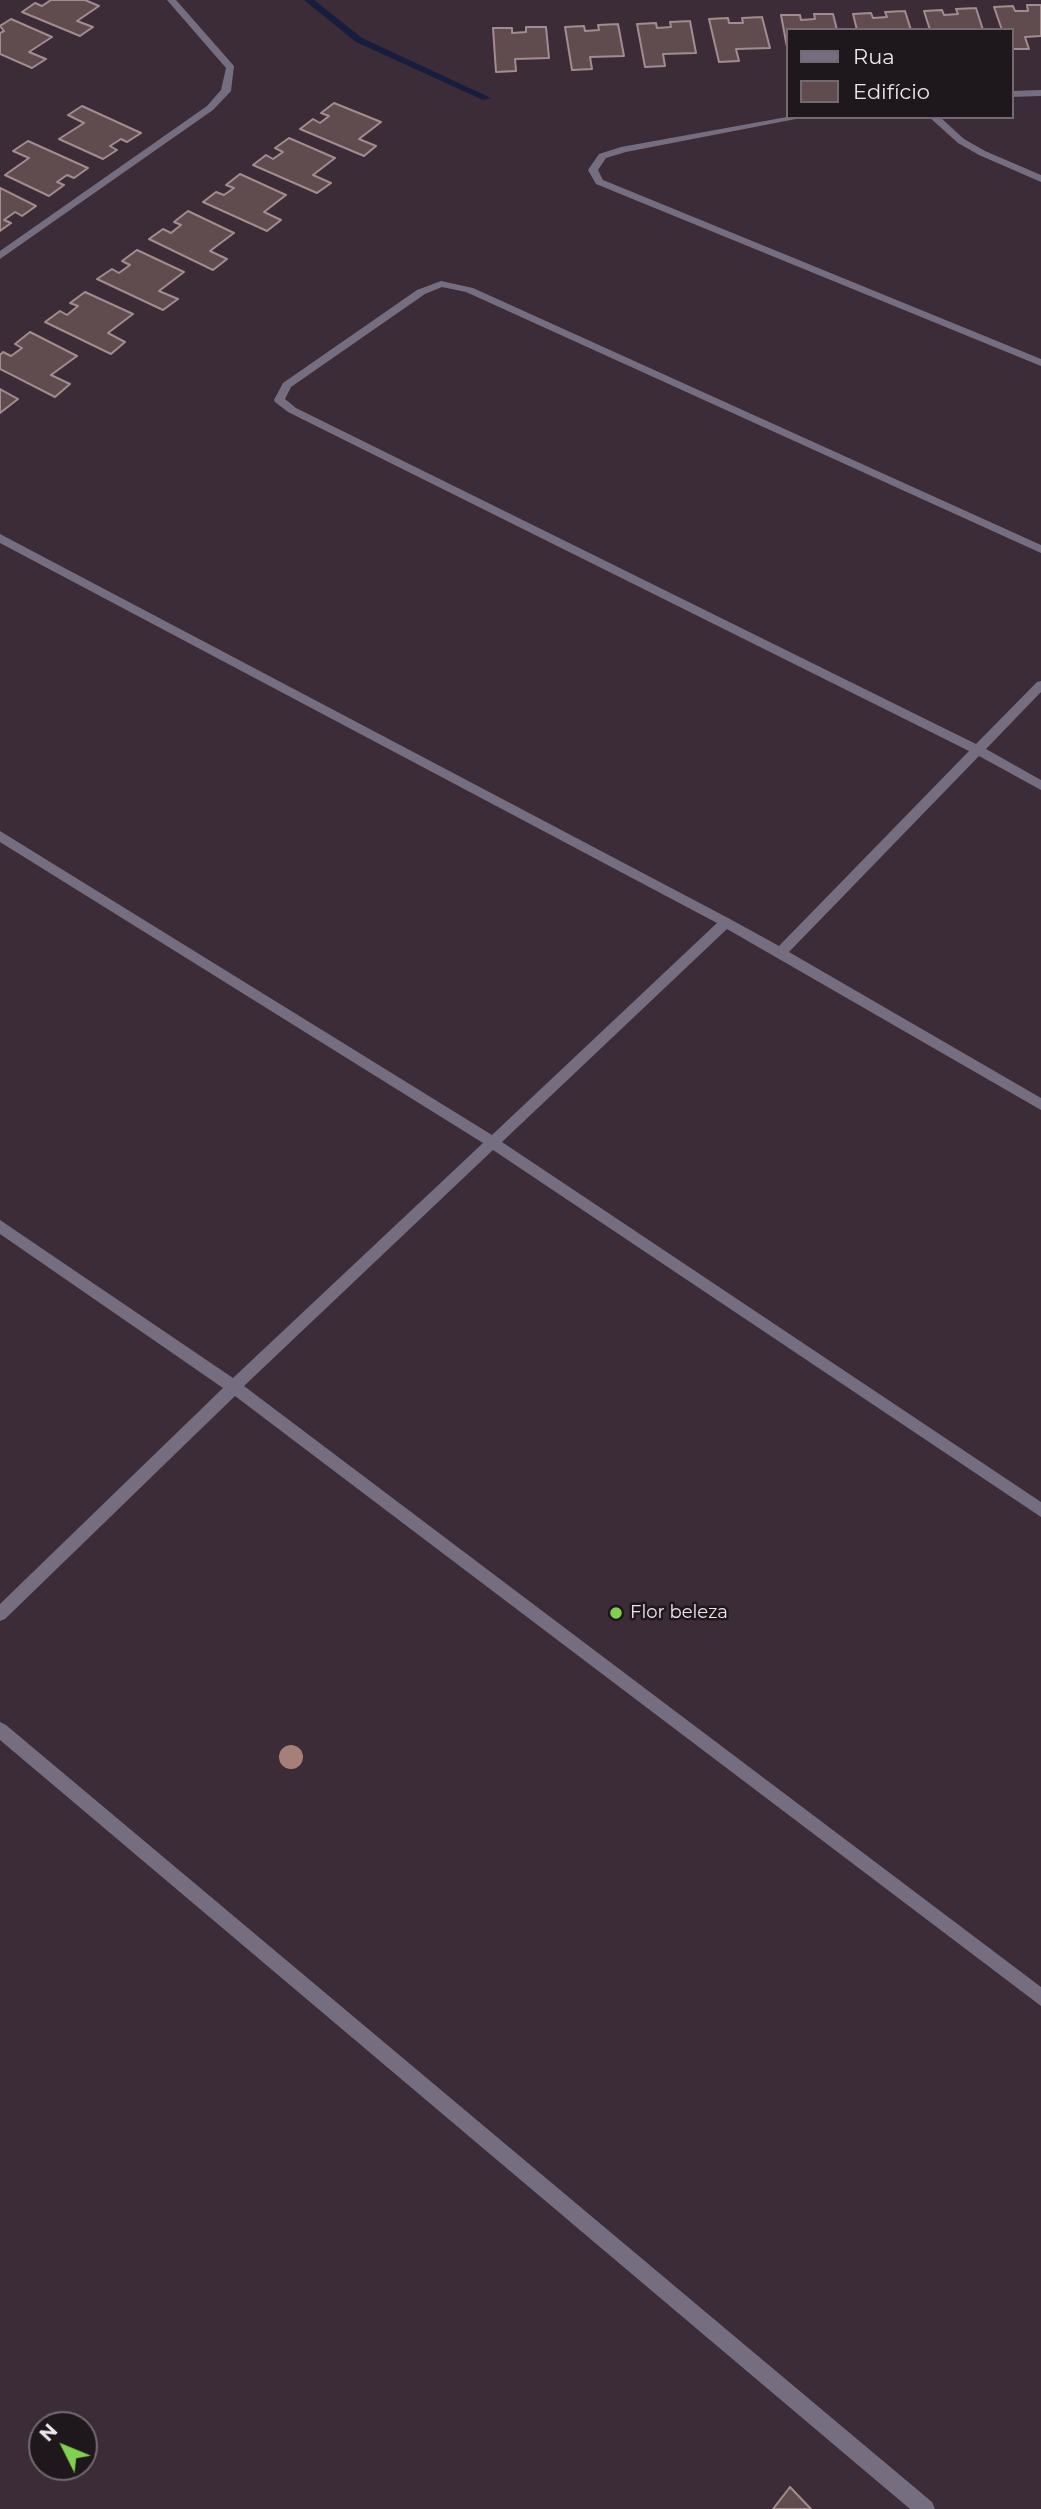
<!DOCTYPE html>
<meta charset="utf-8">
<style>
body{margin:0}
#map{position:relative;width:1041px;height:2509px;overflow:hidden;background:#3b2c37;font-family:Montserrat,sans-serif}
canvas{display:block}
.legend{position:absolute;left:786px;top:28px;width:228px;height:91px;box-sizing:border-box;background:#1e171c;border:2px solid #726a70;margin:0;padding:9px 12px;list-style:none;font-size:21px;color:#efe6ed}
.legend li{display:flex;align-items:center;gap:14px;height:35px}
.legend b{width:35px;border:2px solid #726a70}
.north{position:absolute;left:28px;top:2411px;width:70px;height:70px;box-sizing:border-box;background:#1e171c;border:2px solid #726a70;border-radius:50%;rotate:313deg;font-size:19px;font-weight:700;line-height:28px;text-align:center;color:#efe6ed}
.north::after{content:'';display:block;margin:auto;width:24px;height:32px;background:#82d04f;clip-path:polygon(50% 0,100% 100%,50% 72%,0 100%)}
</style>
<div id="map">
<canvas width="1041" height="2509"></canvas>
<ul class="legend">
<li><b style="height:9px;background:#756e80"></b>Rua</li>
<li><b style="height:19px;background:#604c4f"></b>Edifício</li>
</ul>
<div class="north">N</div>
</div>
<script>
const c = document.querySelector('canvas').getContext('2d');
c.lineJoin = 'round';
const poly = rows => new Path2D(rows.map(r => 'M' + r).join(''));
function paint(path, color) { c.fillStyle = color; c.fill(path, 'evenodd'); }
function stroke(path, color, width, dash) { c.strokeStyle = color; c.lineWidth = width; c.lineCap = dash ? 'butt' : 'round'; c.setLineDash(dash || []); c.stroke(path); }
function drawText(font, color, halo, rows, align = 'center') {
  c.font = font + ' Montserrat,sans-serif'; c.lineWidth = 5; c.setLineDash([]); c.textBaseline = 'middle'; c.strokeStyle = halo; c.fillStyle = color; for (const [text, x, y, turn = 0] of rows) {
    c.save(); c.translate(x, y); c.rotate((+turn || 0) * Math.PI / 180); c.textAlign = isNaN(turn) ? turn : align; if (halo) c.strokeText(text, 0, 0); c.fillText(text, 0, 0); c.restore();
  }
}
paint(poly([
 [304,0,314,0,362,38,491,98,483,100,356,42,304,0]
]), '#171d3e');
const building = poly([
 [51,0,85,0,99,6,77,21,93,27,80,36,22,12,35,3,42,6,51,0],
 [1027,5,1041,5,1041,36,1025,37,1029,49,1011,49,1011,30,1002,30,994,7,1013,6,1015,11,1028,11,1027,5],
 [976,8,983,30,930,30,924,11,942,10,944,15,958,14,956,9,976,8],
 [905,11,911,30,857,30,853,14,871,13,873,18,887,17,885,12,905,11],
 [814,14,833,14,837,30,787,30,787,47,781,15,800,15,801,20,815,19,814,14],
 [762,17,770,48,736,49,739,61,719,62,709,19,728,18,729,23,743,23,742,18,762,17],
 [11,19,52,37,29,52,46,59,32,68,0,54,0,33,4,31,0,26,11,19],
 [690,21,696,53,663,54,665,66,645,67,637,24,656,23,657,28,671,27,670,22,690,21],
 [618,24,624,56,590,57,592,69,572,70,565,27,584,26,585,31,599,30,598,25,618,24],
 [526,27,546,27,549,58,515,59,516,71,496,72,493,28,512,28,512,33,526,32,526,27],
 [334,103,381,122,359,139,376,146,364,156,300,129,313,119,320,123,329,116,321,113,334,103],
 [82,106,141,133,127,142,121,139,110,146,117,150,103,159,59,139,84,123,68,115,82,106],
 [289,138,335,158,313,175,331,183,317,193,253,165,266,155,273,159,283,152,275,148,289,138],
 [28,141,88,168,74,178,67,175,57,182,64,185,49,196,5,175,29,158,13,151,28,141],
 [240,174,286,195,264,212,281,220,267,231,203,202,216,192,224,195,234,188,226,185,240,174],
 [0,188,36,206,22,216,15,212,4,220,11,223,0,231,0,188],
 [188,211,234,233,210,251,227,259,213,270,149,239,163,229,171,233,181,225,174,222,188,211],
 [137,250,184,272,159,291,178,299,163,310,97,279,112,269,119,273,130,265,122,261,137,250],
 [85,292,133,314,108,333,125,342,111,354,45,322,60,311,67,315,78,306,70,303,85,292],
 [30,332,77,356,51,375,70,384,55,397,0,369,0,355,3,352,11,356,22,348,15,344,30,332],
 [0,389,18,399,0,413,0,389],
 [790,2487,811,2509,773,2509,790,2487]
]);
paint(building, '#604c4f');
stroke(building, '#a38c90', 2);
paint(poly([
 [167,0,176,0,234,66,231,91,213,110,0,259,0,251,207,106,221,90,226,68,167,0],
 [1041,90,1041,96,1011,97,1011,91,1041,90],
 [787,117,806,117,626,152,606,158,598,170,603,180,1041,359,1041,366,596,184,588,170,599,154,621,147,787,117],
 [929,117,940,117,964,139,985,151,1041,175,1041,182,979,155,958,143,929,117],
 [441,281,473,288,1041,545,1041,553,466,292,442,287,425,294,291,387,285,399,296,408,976,744,1037,682,1041,681,1041,692,986,749,1041,780,1041,790,979,756,789,952,1041,1098,1041,1110,727,929,502,1142,1041,1502,1041,1517,493,1150,244,1386,1041,1987,1041,2006,235,1396,5,1619,0,1621,0,1604,223,1388,0,1234,0,1220,233,1378,483,1143,0,842,0,831,492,1135,717,923,0,543,0,534,730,919,779,946,969,751,288,412,275,402,274,400,283,383,417,290,441,281],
 [0,1722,6,1725,932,2502,935,2509,910,2509,0,1740,0,1722]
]), '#756e80');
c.fillStyle = '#a77f79';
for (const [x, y] of [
 [291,1757]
]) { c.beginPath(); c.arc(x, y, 12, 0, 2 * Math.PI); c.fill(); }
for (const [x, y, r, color] of [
 [616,1613,7,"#82d04f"]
]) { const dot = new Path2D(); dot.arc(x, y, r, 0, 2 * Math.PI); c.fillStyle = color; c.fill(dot); stroke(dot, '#1e171c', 2.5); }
drawText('18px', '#efe6ed', '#1e171c', [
 ["Flor beleza",630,1613]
], 'left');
</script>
